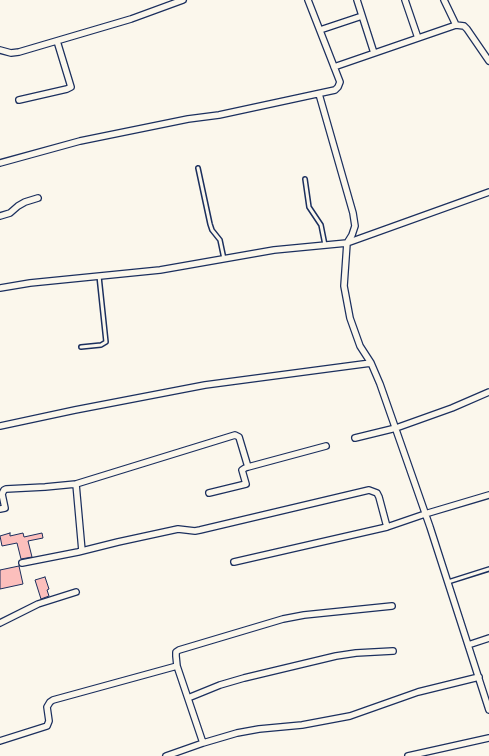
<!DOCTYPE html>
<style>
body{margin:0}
canvas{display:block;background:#fbf7ec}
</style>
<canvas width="489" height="756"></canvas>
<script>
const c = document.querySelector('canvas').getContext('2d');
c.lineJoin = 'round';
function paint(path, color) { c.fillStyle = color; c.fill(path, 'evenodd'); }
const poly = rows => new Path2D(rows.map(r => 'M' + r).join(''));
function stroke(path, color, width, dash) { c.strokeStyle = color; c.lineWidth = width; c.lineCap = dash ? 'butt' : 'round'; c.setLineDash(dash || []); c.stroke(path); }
const building = poly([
 [10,533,10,536,23,533,24,537,42,533,43,538,28,541,32,557,21,559,17,543,2,546,0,536,10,533],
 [19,566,23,584,0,589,0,570,19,566],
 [45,577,49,589,47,590,49,596,41,599,35,580,45,577]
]);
paint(building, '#fcbfbc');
stroke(building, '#1b2f5e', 1);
const lane = poly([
 [198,168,210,224,212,230,220,240,224,259],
 [305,179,309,207,321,225,325,245],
 [81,347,101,345,106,342,99,276],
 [448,582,489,569]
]);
const street = poly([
 [357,0,374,53],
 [405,0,418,38],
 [444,0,456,25],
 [320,30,362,16],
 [0,50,11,53,19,52,131,19,183,0],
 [334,67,456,25,464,26,467,29,489,61],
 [319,94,353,213,355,226,352,235,347,243,344,286,350,318,360,346,371,363,380,384,430,527,489,710],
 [19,100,67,89,71,87,57,41],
 [0,163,80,141,188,119,219,115,335,90,338,87,340,82,308,0],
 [0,216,10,213,18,206,25,202,38,198],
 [0,288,30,283,160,270,274,250,347,243,489,192],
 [0,426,75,410,205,385,371,363],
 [355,438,396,428,452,408,489,392],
 [76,484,82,551],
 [209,493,246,484,242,470,245,468,248,467],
 [0,509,5,508,2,494,4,490,6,489,45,487,76,484,235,435,239,437,248,467,326,446],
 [234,562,387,527],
 [22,563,78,552,118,542,178,529,195,531,200,530,369,490,377,493,379,497,387,527,425,514,489,495],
 [0,623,38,604,76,592],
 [468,645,489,638],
 [188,698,220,685,244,678,336,656,356,653,393,651],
 [0,741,47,726,49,721,47,707,50,702,53,700,177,666],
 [203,743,177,666,176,656,176,652,179,650,283,619,304,615,392,606],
 [166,756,203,743,237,733,259,729,302,725,350,716,418,692,479,677],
 [408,756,489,738]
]);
stroke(lane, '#1b2f5e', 6);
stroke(street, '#1b2f5e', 8);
stroke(lane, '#fbf7ec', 3);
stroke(street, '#fbf7ec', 5.5);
</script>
